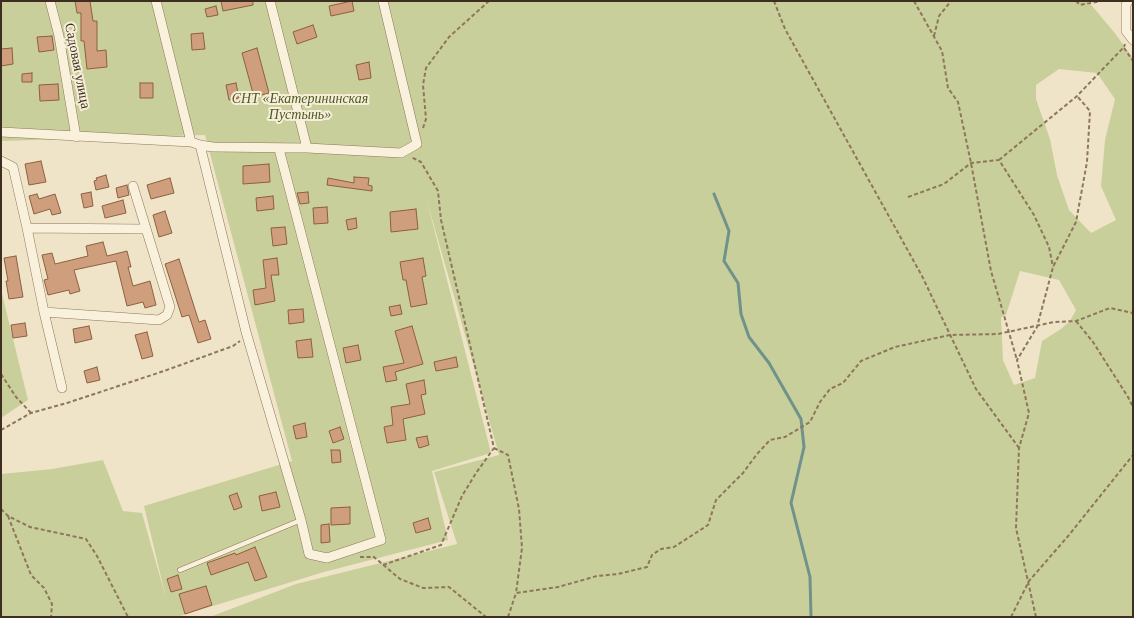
<!DOCTYPE html>
<meta charset="utf-8">
<style>
body{margin:0}
#map{position:relative;width:1134px;height:618px;overflow:hidden;background:#f0e4c8;font-family:"Times New Roman",serif}
canvas{display:block}
.frame{position:absolute;inset:0;border:2px solid #3d2e20;pointer-events:none}
</style>
<div id="map">
<canvas width="1134" height="618"></canvas>
<div class="frame"></div>
</div>
<script>
const c = document.querySelector('canvas').getContext('2d');
c.lineJoin = 'round';
function paint(path, color) { c.fillStyle = color; c.fill(path, 'evenodd'); }
const poly = rows => new Path2D(rows.map(r => 'M' + r).join(''));
function stroke(path, color, width, dash) { c.strokeStyle = color; c.lineWidth = width; c.lineCap = dash ? 'butt' : 'round'; c.setLineDash(dash || []); c.stroke(path); }
function drawText(font, color, halo, rows, align = 'center') {
  c.font = font + ' "Times New Roman",serif'; c.lineWidth = 4; c.setLineDash([]); c.textBaseline = 'middle'; c.strokeStyle = halo; c.fillStyle = color; for (const [text, x, y, turn = 0] of rows) {
    c.save(); c.translate(x, y); c.rotate((+turn || 0) * Math.PI / 180); c.textAlign = isNaN(turn) ? turn : align; if (halo) c.strokeText(text, 0, 0); c.fillText(text, 0, 0); c.restore();
  }
}
paint(poly([
 [1,1,1088,1,1114,32,1133,58,1133,617,210,617,296,584,457,544,434,472,499,455,427,201,491,453,432,471,448,540,324,572,177,617,1,617,1,474,52,469,103,460,123,511,142,513,166,598,144,506,292,461,205,135,1,141],
 [1059,69,1097,73,1115,99,1105,140,1101,186,1116,220,1091,233,1069,210,1057,175,1050,139,1036,99,1036,85],
 [1020,271,1059,280,1076,310,1070,321,1061,329,1042,341,1035,378,1014,385,1003,360,1001,317,1006,315],
 [1,290,28,400,1,418]
]), '#c9cf9b');
stroke(poly([
 [714,194,729,231,724,261,738,283,741,314,749,337,769,363,801,419,804,447,791,503,810,577,811,617]
]), '#6f938a', 3);
const building = poly([
 [75,1,90,1,93,21,97,21,97,51,106,50,107,67,87,69,84,41,81,41,81,13,77,13,75,1],
 [221,1,253,1,253,5,223,11,221,1],
 [352,1,354,11,331,16,329,6,352,1],
 [216,6,218,15,207,17,205,9,216,6],
 [313,25,317,37,297,44,293,32,313,25],
 [203,33,205,49,192,50,191,34,203,33],
 [52,36,54,50,39,52,37,37,52,36],
 [12,48,13,64,1,66,1,49,12,48],
 [257,48,269,93,254,97,242,53,257,48],
 [369,62,371,78,359,80,356,65,369,62],
 [32,73,32,82,22,82,22,74,32,73],
 [140,83,153,83,153,98,140,98,140,83],
 [236,83,239,98,229,100,226,85,236,83],
 [58,84,59,100,40,101,39,85,58,84],
 [41,161,46,182,29,185,25,164,41,161],
 [269,164,270,182,243,184,243,166,269,164],
 [106,175,109,187,96,190,94,181,97,180,96,178,106,175],
 [354,177,369,178,368,185,372,186,372,191,327,185,328,178,354,183,354,177],
 [170,178,174,193,151,199,147,185,170,178],
 [127,185,129,195,118,198,116,188,127,185],
 [91,192,93,206,84,208,81,194,91,192],
 [308,192,309,203,300,204,297,193,308,192],
 [37,194,39,199,55,194,61,213,52,215,50,209,34,214,29,196,37,194],
 [273,196,274,209,257,211,256,198,273,196],
 [123,200,126,213,105,218,102,206,123,200],
 [327,207,328,223,314,224,313,208,327,207],
 [416,209,418,229,391,232,390,212,416,209],
 [165,211,172,233,159,237,153,215,165,211],
 [356,218,357,228,348,230,346,220,356,218],
 [285,227,287,244,273,246,271,228,285,227],
 [103,242,107,256,127,251,131,267,128,267,133,286,150,281,156,305,145,308,143,302,127,306,116,261,74,270,80,291,70,294,69,290,48,295,44,280,48,279,42,255,52,253,55,264,88,256,86,246,103,242],
 [16,256,23,297,9,299,6,281,8,281,4,258,16,256],
 [277,258,279,275,271,275,275,301,255,305,253,290,266,288,263,260,277,258],
 [423,258,426,276,422,277,427,304,411,307,406,280,403,280,400,262,423,258],
 [179,259,199,322,205,320,211,339,198,343,189,315,182,317,165,264,179,259],
 [400,305,402,314,391,316,389,307,400,305],
 [303,309,304,322,289,324,288,310,303,309],
 [25,323,27,336,13,338,11,325,25,323],
 [89,326,92,339,75,343,73,329,89,326],
 [412,326,423,364,395,372,397,380,386,382,383,367,404,363,395,331,412,326],
 [147,332,153,356,142,359,135,335,147,332],
 [311,339,313,357,298,358,296,341,311,339],
 [358,345,361,360,346,363,343,348,358,345],
 [456,357,458,367,436,371,434,362,456,357],
 [97,367,100,380,87,383,84,371,97,367],
 [424,380,426,394,421,395,425,414,403,419,406,440,387,443,384,427,393,425,391,407,410,404,406,384,424,380],
 [305,423,307,437,296,439,293,426,305,423],
 [340,427,344,439,333,443,329,431,340,427],
 [427,436,429,445,419,448,416,438,427,436],
 [331,450,340,450,341,462,332,463,331,450],
 [276,492,280,507,262,511,259,496,276,492],
 [237,493,242,507,234,510,229,496,237,493],
 [350,507,350,524,331,525,331,508,350,507],
 [428,518,431,529,416,533,413,523,428,518],
 [329,524,330,542,321,543,321,525,329,524],
 [255,547,267,577,255,581,248,562,211,575,207,563,235,553,236,555,255,547],
 [178,575,182,589,171,592,167,579,178,575],
 [206,586,212,605,185,614,179,594,206,586]
]);
paint(building, '#cf9f7d');
stroke(building, '#8d5f41', 1);
const service = poly([
 [180,570,301,520]
]);
const minor = poly([
 [50,1,59,36,76,137],
 [156,1,191,142],
 [270,1,307,148],
 [1128,1,1126,5,1126,31,1133,40],
 [1,132,191,142,200,145,213,147,307,148,401,153,417,144,383,1],
 [200,145,246,332,301,520,309,554,327,558,381,540,279,149],
 [1,161,13,167,27,228,44,312,62,388],
 [27,228,145,229],
 [44,312,159,320,167,315,170,307,133,186]
]);
stroke(service, '#8d765c', 5.5);
stroke(minor, '#8d765c', 10);
stroke(poly([
 [774,1,785,29,922,276,976,389,1019,448],
 [914,1,942,51,948,88,958,102,971,163,991,271,1017,360],
 [1076,1,1080,5,1101,1],
 [934,36,939,16,951,1],
 [1124,48,1133,61],
 [423,128,426,119,423,85,426,68,449,37,489,1],
 [999,160,1077,96,1124,47,1125,44],
 [908,197,944,184,971,163,999,160,1034,215,1049,247,1053,267],
 [1076,321,1093,342,1128,397,1133,407],
 [1,374,16,397,31,413],
 [1,430,31,413,67,403,164,371,233,346,240,341],
 [494,448,508,455,519,509,522,548,516,593],
 [1,509,8,516,30,527,86,539,97,556,128,617],
 [8,516,31,575,44,588,52,604,51,617],
 [360,557,374,557,400,579,423,588,449,587,486,617],
 [383,565,441,545,462,496,476,473,494,448,441,220,438,191,421,162,411,157],
 [508,617,516,593,558,587,597,576,618,574,647,567,652,555,661,549,674,547,708,525,716,500,743,473,757,454,770,440,785,437,810,422,820,402,830,389,843,383,861,361,895,347,950,335,998,334,1054,322,1076,321,1110,308,1133,313],
 [1011,617,1029,581,1069,535,1133,455],
 [1036,617,1016,528,1019,448,1029,413,1017,360,1037,327,1053,267,1076,222,1087,162,1090,111,1077,96]
]), '#8d765c', 2, [4, 2.5]);
stroke(service, '#faf1dc', 4.5);
stroke(minor, '#faf1dc', 9);
drawText('14px', '#3d2e20', '#f7eed8', [
 ["Садовая улица",77,66,79]
]);
drawText('italic 14px', '#4d5a26', '#f7eed8', [
 ["СНТ «Екатерининская",300,99],
 ["Пустынь»",300,115]
]);
</script>
